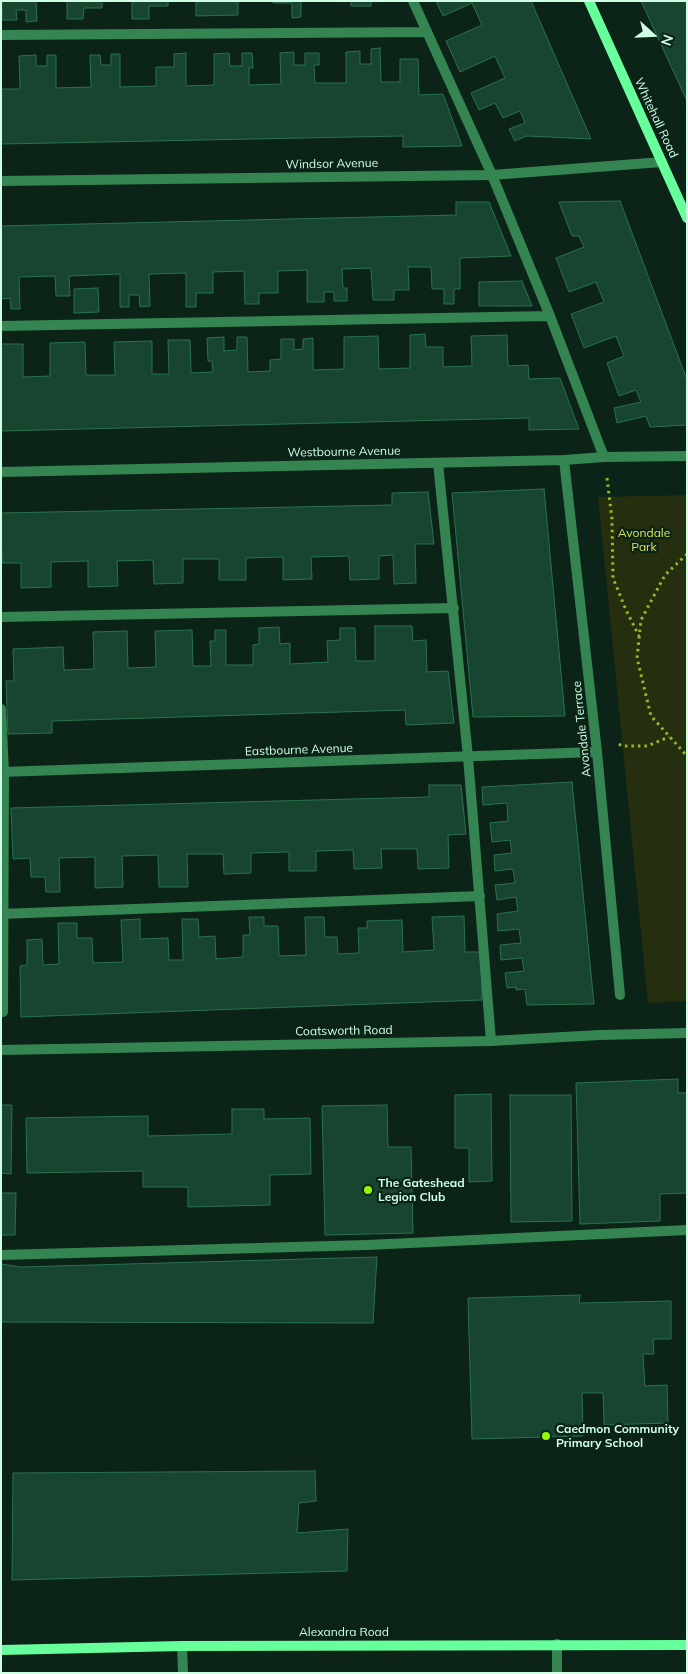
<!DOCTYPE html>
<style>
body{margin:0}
#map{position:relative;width:688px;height:1674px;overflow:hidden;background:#0c2318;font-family:Mulish,sans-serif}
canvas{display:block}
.frame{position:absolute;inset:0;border:2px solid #cfffe4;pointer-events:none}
.north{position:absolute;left:628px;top:10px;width:50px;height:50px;-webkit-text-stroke:4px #0c2318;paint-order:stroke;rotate:110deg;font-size:14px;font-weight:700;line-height:20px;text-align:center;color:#cfffe4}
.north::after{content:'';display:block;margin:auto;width:18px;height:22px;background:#cfffe4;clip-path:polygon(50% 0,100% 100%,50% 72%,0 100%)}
</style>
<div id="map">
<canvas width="688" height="1674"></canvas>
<div class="frame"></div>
<div class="north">N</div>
</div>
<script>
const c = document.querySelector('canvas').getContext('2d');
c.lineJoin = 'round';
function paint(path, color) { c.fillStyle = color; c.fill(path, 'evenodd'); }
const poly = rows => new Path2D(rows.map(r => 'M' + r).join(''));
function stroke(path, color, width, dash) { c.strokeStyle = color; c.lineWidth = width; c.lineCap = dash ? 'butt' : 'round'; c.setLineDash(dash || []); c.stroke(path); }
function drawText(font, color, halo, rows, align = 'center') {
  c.font = font + ' Mulish,sans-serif'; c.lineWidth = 4.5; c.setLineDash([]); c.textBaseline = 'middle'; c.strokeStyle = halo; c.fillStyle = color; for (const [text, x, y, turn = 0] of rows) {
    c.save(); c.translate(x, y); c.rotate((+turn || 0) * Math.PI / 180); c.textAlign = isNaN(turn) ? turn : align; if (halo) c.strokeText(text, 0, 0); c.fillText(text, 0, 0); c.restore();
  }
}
paint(poly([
 [687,495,687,1001,648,1003,598,497]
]), '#252e0f');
const building = poly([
 [2,1,36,1,37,21,26,22,26,10,16,10,17,20,2,20,2,1],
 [67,1,102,1,102,8,84,8,83,19,67,19,67,1],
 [132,1,168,1,168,6,149,6,149,19,132,19,132,1],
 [196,1,238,1,238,15,196,16,196,1],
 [273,1,301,1,301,17,292,18,292,3,273,3,273,1],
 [351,1,371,1,371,6,351,6,351,1],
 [436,1,531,1,591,139,526,136,515,141,509,129,525,123,520,111,503,118,495,103,479,110,471,93,505,78,495,56,460,72,446,41,482,25,472,3,443,16,436,1],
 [641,1,687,1,687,101,641,1],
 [380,48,381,82,400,82,400,59,418,59,419,95,443,94,462,146,403,147,403,136,1,144,1,89,20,89,19,56,36,55,36,66,47,66,47,55,56,55,56,88,91,87,90,55,100,55,101,65,111,65,111,54,120,54,120,87,156,86,156,67,174,67,174,54,186,53,186,86,214,85,214,54,229,53,230,66,242,66,242,53,252,53,253,68,249,68,249,85,281,84,280,53,294,52,294,65,305,65,305,53,319,53,319,65,314,65,315,83,346,83,346,52,360,51,360,64,371,64,371,49,380,48],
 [620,201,687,380,687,425,650,427,646,416,617,423,614,408,641,402,636,390,619,396,607,363,624,356,616,336,584,348,571,314,604,302,596,282,569,292,556,258,584,247,579,236,572,236,559,202,620,201],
 [456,202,489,202,511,256,460,258,460,289,454,289,454,304,444,304,444,289,432,289,431,267,408,267,409,290,394,290,394,300,373,300,371,268,342,269,343,288,347,288,347,301,334,301,334,292,324,292,324,302,307,302,307,270,278,271,278,293,259,293,259,304,245,304,244,271,213,272,213,293,196,293,196,307,186,307,186,273,149,274,150,306,140,307,139,295,129,295,129,307,120,307,120,274,69,276,70,296,56,296,55,276,19,277,20,309,11,309,10,298,1,299,1,226,456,215,456,202],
 [522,281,532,306,479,306,479,282,522,281],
 [98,288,99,312,74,313,74,289,98,288],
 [425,334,426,347,443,347,443,367,472,366,471,336,507,335,508,366,528,365,529,379,560,378,579,429,529,430,529,418,1,431,1,344,23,344,23,377,50,376,50,343,85,342,86,375,115,375,114,342,152,341,152,374,169,374,168,340,190,340,191,373,213,372,212,361,208,361,207,338,224,337,224,351,237,350,237,337,247,337,248,372,270,371,270,360,281,359,281,339,294,339,294,350,303,349,303,339,313,338,313,370,344,369,344,337,378,336,379,369,410,368,410,335,425,334],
 [544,489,565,716,473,717,452,493,544,489],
 [428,492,434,544,415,544,416,583,394,584,393,555,379,556,379,579,350,580,349,556,311,557,312,579,283,580,283,557,246,558,246,580,219,580,219,559,183,559,183,583,154,584,153,560,117,561,118,586,88,587,88,561,51,562,51,587,21,588,21,563,2,563,1,513,392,505,392,493,428,492],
 [375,626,412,626,413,641,426,640,427,672,448,671,454,723,406,725,405,710,52,721,52,733,8,734,6,681,14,681,13,649,63,647,64,670,94,669,93,632,127,631,128,668,156,667,155,631,192,630,193,666,211,666,210,641,215,641,215,630,226,630,226,665,253,665,253,645,259,644,259,628,279,627,280,644,290,643,290,664,328,662,327,641,340,640,340,628,355,628,356,661,375,661,375,626],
 [572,782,594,1004,527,1005,525,989,516,990,516,987,507,988,505,973,524,971,522,958,501,960,500,945,521,943,519,929,498,931,497,914,518,911,516,897,497,900,495,885,515,883,513,869,495,871,494,855,512,853,510,840,492,842,490,823,508,821,507,803,483,805,482,787,572,782],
 [429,785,461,785,466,834,448,835,449,868,418,869,417,849,381,849,382,868,354,869,353,850,316,851,316,871,289,871,289,852,251,853,251,873,224,874,223,854,187,854,188,887,159,887,158,855,122,856,123,887,95,888,95,857,59,858,60,892,46,892,45,877,31,877,30,858,13,859,11,808,429,797,429,785],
 [464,916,465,952,481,952,482,1000,21,1017,20,966,27,965,27,940,42,939,43,965,59,964,58,923,77,923,77,938,92,938,93,963,123,962,121,920,140,919,140,939,168,938,169,960,183,960,182,919,198,919,199,937,215,936,216,959,243,957,243,935,250,935,249,917,264,917,264,926,278,926,279,956,306,955,305,917,324,917,325,937,337,937,338,954,359,953,358,928,367,928,367,921,402,920,403,952,434,950,432,917,464,916],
 [678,1079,678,1093,687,1093,687,1193,660,1194,660,1221,580,1224,576,1083,678,1079],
 [491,1094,492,1181,469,1182,469,1148,455,1148,455,1095,491,1094],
 [510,1095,571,1095,572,1221,511,1222,510,1095],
 [1,1105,12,1105,11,1174,1,1173,1,1105],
 [387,1105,388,1147,411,1147,413,1233,325,1235,322,1106,387,1105],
 [232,1109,264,1109,264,1119,310,1118,311,1174,270,1175,270,1205,188,1207,188,1187,143,1187,143,1171,27,1173,26,1118,148,1116,148,1136,232,1134,232,1109],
 [1,1193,16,1193,15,1235,1,1235,1,1193],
 [377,1257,373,1323,1,1322,1,1264,21,1267,377,1257],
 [580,1295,579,1303,671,1301,671,1339,653,1339,654,1354,643,1354,645,1386,667,1385,668,1423,604,1425,603,1393,582,1393,583,1436,472,1439,468,1298,580,1295],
 [315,1471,316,1501,299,1503,297,1533,348,1529,347,1571,12,1580,13,1473,315,1471]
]);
paint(building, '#174530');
stroke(building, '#28734f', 1);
stroke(poly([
 [607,478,612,519,613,578,626,610,639,636],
 [687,554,665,575,641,620,637,658,651,716,687,756],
 [619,744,622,746,647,746,669,737]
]), '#93bb27', 3, [2.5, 4]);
stroke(poly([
 [413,1,492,175,550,316,604,457],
 [1,35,427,32],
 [1,326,550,316],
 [438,463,468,757,491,1041],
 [1,617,454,608],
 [1,709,4,772,3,1012],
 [1,914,480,896],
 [1,1255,367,1245,687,1230]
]), '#348552', 10);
stroke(poly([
 [1,181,492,175,662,162],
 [564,460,597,752,620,995],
 [1,472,564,460,604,457,687,456],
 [1,772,597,752],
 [1,1050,491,1041,600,1035,687,1033],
 [182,1646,183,1673],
 [557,1673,557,1644]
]), '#348552', 10);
stroke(poly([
 [589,1,687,218],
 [1,1650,182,1646,687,1645]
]), '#66ff9c', 10);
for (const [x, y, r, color] of [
 [368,1190,5,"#8ffa00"],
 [546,1436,5,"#8ffa00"]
]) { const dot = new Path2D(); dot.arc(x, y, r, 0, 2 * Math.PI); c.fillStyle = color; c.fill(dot); stroke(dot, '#0c2318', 2); }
drawText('12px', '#cfffe4', '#0c2318', [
 ["Whitehall Road",656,118,65],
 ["Windsor Avenue",332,164,-1],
 ["Westbourne Avenue",344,452,-1],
 ["Avondale Terrace",582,729,-96],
 ["Eastbourne Avenue",299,750,-2],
 ["Coatsworth Road",344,1031,-1],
 ["Alexandra Road",344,1632]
]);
drawText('12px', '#dbe653', '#0c2318', [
 ["Avondale",644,533],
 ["Park",644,547]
]);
drawText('bold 12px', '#cfffe4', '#0c2318', [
 ["The Gateshead",378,1183],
 ["Legion Club",378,1197],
 ["Caedmon Community",556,1429],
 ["Primary School",556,1443]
], 'left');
</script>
